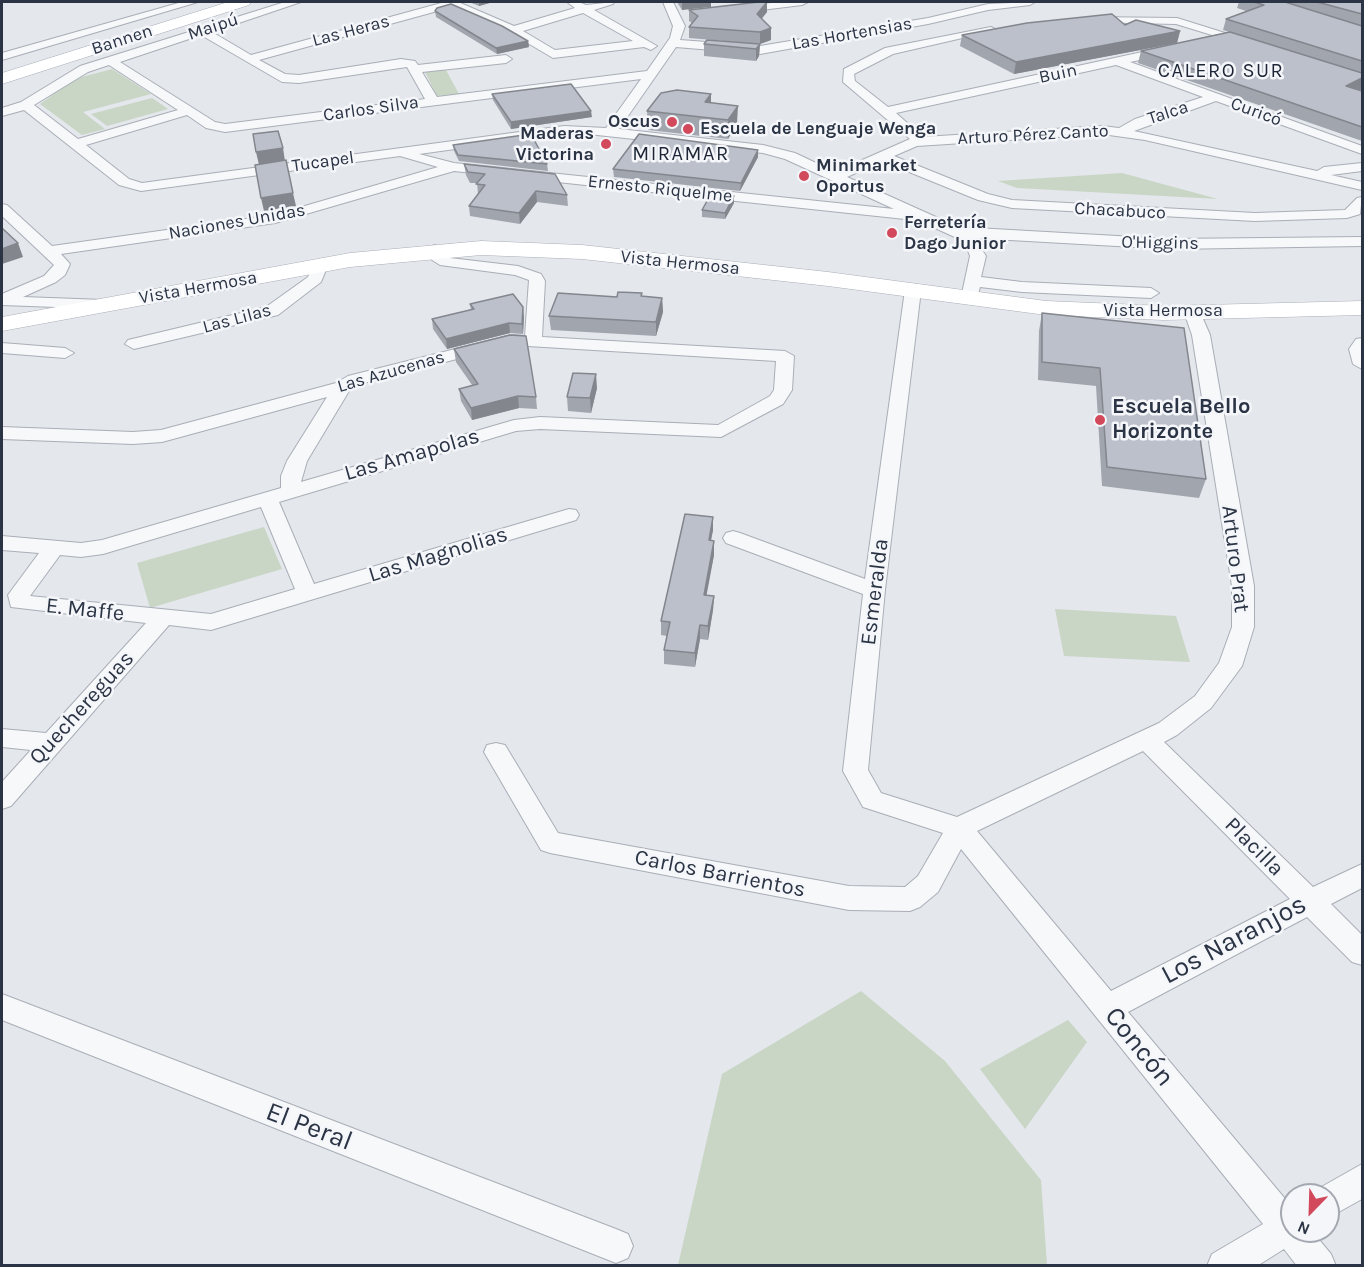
<!DOCTYPE html>
<meta charset="utf-8">
<style>
body{margin:0}
#map{position:relative;width:1364px;height:1267px;overflow:hidden;background:#e4e7ec;font-family:Karla,sans-serif}
canvas{display:block}
.frame{position:absolute;inset:0;border:3px solid #2b3445;pointer-events:none}
.north{position:absolute;left:1280px;top:1183px;width:60px;height:60px;box-sizing:border-box;background:#f4f6f9;border:2px solid #a4a8b1;border-radius:50%;rotate:203deg;font-size:16px;font-weight:700;line-height:24px;text-align:center;color:#2b3445}
.north::after{content:'';display:block;margin:auto;width:21px;height:27px;background:#d1495b;clip-path:polygon(50% 0,100% 100%,50% 72%,0 100%)}
</style>
<div id="map">
<canvas width="1364" height="1267"></canvas>
<div class="frame"></div>
<div class="north">N</div>
</div>
<script>
const c = document.querySelector('canvas').getContext('2d');
c.lineJoin = 'round';
function paint(path, color) { c.fillStyle = color; c.fill(path, 'evenodd'); }
const poly = rows => new Path2D(rows.map(r => 'M' + r).join(''));
function stroke(path, color, width, dash) { c.strokeStyle = color; c.lineWidth = width; c.lineCap = dash ? 'butt' : 'round'; c.setLineDash(dash || []); c.stroke(path); }
function drawText(font, color, halo, rows, align = 'center') {
  c.font = font + ' Karla,sans-serif'; c.lineWidth = 5; c.setLineDash([]); c.textBaseline = 'middle'; c.strokeStyle = halo; c.fillStyle = color; for (const [text, x, y, turn = 0] of rows) {
    c.save(); c.translate(x, y); c.rotate((+turn || 0) * Math.PI / 180); c.textAlign = isNaN(turn) ? turn : align; if (halo) c.strokeText(text, 0, 0); c.fillText(text, 0, 0); c.restore();
  }
}
paint(poly([
 [112,69,151,94,83,112,105,129,82,135,40,104,74,79],
 [446,70,459,94,437,96,425,72],
 [152,98,168,109,107,126,91,114],
 [1122,173,1218,199,1017,188,998,181],
 [264,527,282,569,150,608,137,563],
 [1055,609,1176,616,1190,662,1064,656],
 [861,991,945,1061,1041,1180,1047,1265,678,1265,722,1074],
 [1068,1020,1087,1042,1025,1129,980,1069]
]), '#c9d6c5');
const minor = poly([
 [182,2,198,2,2,60,2,53,182,2],
 [285,2,301,2,212,32,251,55,445,2,458,2,514,26,575,8,567,2,579,2,586,5,614,2,613,4,594,10,657,46,651,50,644,47,553,58,509,32,452,7,259,60,285,74,299,75,401,59,415,61,418,65,506,55,512,59,506,63,422,72,437,97,647,71,670,38,673,26,663,2,673,2,685,26,680,40,760,46,928,18,988,4,1035,2,1030,5,988,10,928,24,760,54,676,47,619,129,763,145,795,153,835,172,910,139,843,82,844,69,885,48,991,27,997,30,893,54,854,74,855,81,888,107,1170,46,1176,50,1174,53,1130,62,1362,146,1362,154,1216,101,1134,131,1317,171,1324,167,1362,163,1362,171,1331,175,1362,182,1362,190,1145,140,1102,134,917,146,894,156,988,194,1012,200,1255,213,1345,210,1357,198,1362,197,1360,214,1347,218,1255,221,1012,208,978,200,882,161,847,177,958,227,1170,239,1362,237,1362,246,1170,249,974,238,986,256,981,277,1022,282,1151,288,1159,293,1151,298,1022,292,980,287,977,298,969,303,961,298,970,256,967,248,959,239,911,217,905,219,454,171,275,223,61,254,70,264,65,275,56,282,23,297,104,300,110,301,112,305,110,309,2,305,2,294,44,276,54,265,2,216,2,204,7,205,52,246,274,215,438,167,400,156,141,191,119,185,24,110,2,116,2,108,21,102,80,66,285,2],
 [583,13,633,41,555,50,523,31,583,13],
 [201,35,282,82,299,83,407,67,425,99,225,124,215,122,120,62,201,35],
 [109,65,178,110,78,139,34,105,88,72,109,65],
 [1116,65,1203,97,1135,119,1119,128,1102,126,923,137,896,113,1116,65],
 [641,79,606,128,564,126,142,183,129,179,86,145,187,115,206,128,225,132,641,79],
 [564,134,588,134,763,153,785,159,894,209,454,163,419,154,564,134],
 [779,2,808,2,802,5,737,13,731,10,737,7,779,2],
 [1089,17,1177,18,1257,43,1251,47,1176,24,1085,22,1085,18,1089,17],
 [434,245,439,247,450,258,518,266,541,274,545,281,542,337,785,351,794,356,792,390,783,404,721,437,540,429,516,431,279,502,314,584,569,509,576,510,579,515,576,520,211,630,169,625,11,806,2,809,2,782,31,750,2,747,2,729,46,733,146,623,11,607,8,595,39,553,2,550,2,536,81,543,102,540,281,488,281,476,287,461,327,397,162,442,133,444,2,439,2,427,133,432,161,430,336,383,348,376,511,335,525,336,529,280,515,275,440,265,432,260,426,250,434,245],
 [511,345,776,361,774,390,770,396,718,425,540,417,514,420,301,482,307,461,349,391,360,384,511,345],
 [261,507,295,589,211,614,30,596,60,555,81,557,103,554,261,507],
 [320,260,328,265,321,282,278,315,134,349,125,344,128,340,266,307,308,277,314,262,320,260],
 [913,285,921,290,885,590,868,770,881,793,957,817,1159,723,1195,696,1219,663,1232,627,1232,586,1192,335,1184,312,1192,307,1200,312,1210,335,1254,586,1254,627,1242,666,1211,708,1177,735,1164,742,1313,887,1362,864,1362,888,1331,904,1362,935,1362,965,1352,962,1307,917,1128,1012,1292,1207,1292,1231,1312,1231,1331,1254,1336,1266,1297,1266,1284,1249,1257,1266,1207,1266,1212,1254,1263,1224,961,849,938,892,920,907,910,911,849,910,550,853,541,850,484,752,487,745,496,743,505,745,558,833,849,886,905,887,918,876,943,833,863,807,843,771,863,594,726,543,723,538,726,533,733,531,740,533,865,579,905,290,913,285],
 [1143,751,1290,899,1111,991,977,831,1143,751],
 [1362,338,1362,369,1353,364,1349,349,1356,339,1362,338],
 [2,343,65,348,74,353,65,358,2,353,2,343],
 [2,994,616,1229,628,1234,633,1246,628,1258,616,1263,2,1020,2,994],
 [1362,1164,1362,1199,1328,1218,1328,1195,1314,1195,1316,1190,1362,1164]
]);
const secondary = poly([
 [481,241,582,245,828,272,1046,301,1164,306,1362,301,1362,315,1164,320,1046,315,828,286,582,259,481,255,350,267,2,331,2,317,350,253,481,241]
]);
const primary = poly([
 [228,2,251,2,249,5,2,84,2,73,228,2]
]);
stroke(minor, '#a9aeb7', 2);
stroke(secondary, '#a9aeb7', 1);
stroke(primary, '#a3abb8', 1);
paint(minor, '#f7f8fa');
paint(secondary, '#fff');
paint(primary, '#fff');
paint(poly([
 [469,2,493,2,479,6],
 [677,2,711,2,682,10],
 [759,2,767,2,767,12,761,19,771,28,771,40,760,44,689,38,689,27,692,23,689,21,689,10],
 [1239,2,1362,2,1362,89,1359,90,1362,91,1362,141,1138,63,1141,51,1229,32,1223,30,1226,19,1246,11,1237,8],
 [435,11,528,41,529,47,497,54,436,17],
 [1125,25,1180,31,1177,43,1014,74,960,46,962,35],
 [704,44,760,44,759,56,756,61,704,56],
 [492,94,592,117,511,129,493,100],
 [711,94,711,103,737,124,728,139,648,130,647,111],
 [453,145,547,164,548,171,459,161,454,151],
 [758,157,740,191,614,177,613,169],
 [464,164,567,195,568,206,537,202,520,224,470,216,469,206,478,194,477,183,470,183,466,175],
 [734,203,725,219,702,217,702,210],
 [642,296,662,298,663,312,656,336,551,330,549,316,617,297],
 [470,304,524,317,523,334,510,333,447,349,433,329,432,319,471,310],
 [1042,313,1184,328,1206,479,1199,498,1102,486,1096,386,1038,380,1039,331],
 [454,349,536,397,537,409,519,408,472,420,461,401,459,389,472,385,456,362],
 [597,388,591,413,568,411,567,397],
 [713,517,713,530,711,541,714,541,714,555,706,595,714,596,713,610,708,640,700,639,695,667,664,664,664,650,667,636,661,635,661,621]
]), '#a1a5ae');
paint(poly([
 [479,2,493,2,479,6],
 [682,2,711,2,711,7,682,10],
 [767,2,767,12,756,26,757,14],
 [771,28,771,40,760,44,760,32],
 [1180,31,1177,43,1014,74,1016,62],
 [528,41,529,47,497,54,496,48],
 [760,44,759,56,756,61,756,49],
 [1362,78,1362,89,1342,98,1346,86],
 [711,94,711,112,705,102],
 [738,106,737,124,728,139,728,120],
 [591,111,592,117,511,129,511,122],
 [283,148,285,161,259,165,256,152],
 [758,150,758,157,740,191,741,183],
 [536,191,537,202,520,224,519,213],
 [293,193,296,206,264,211,261,198],
 [734,196,734,203,725,219,725,213],
 [18,243,23,257,2,264,2,249],
 [662,298,663,312,656,336,656,322],
 [523,307,524,317,523,334,522,324],
 [509,323,510,333,447,349,446,339],
 [596,374,597,388,591,413,590,398],
 [518,396,519,408,472,420,471,408],
 [713,517,713,530,708,554,709,540],
 [714,541,714,555,704,609,704,595],
 [714,596,713,610,708,640,708,626],
 [700,625,700,639,695,667,695,653]
]), '#83868d');
const building = poly([
 [759,2,767,2,757,14,771,28,760,32,689,27,698,16,689,10,759,2],
 [1254,2,1285,2,1362,26,1362,61,1226,19,1264,5,1254,2],
 [1317,2,1362,2,1362,14,1317,2],
 [451,4,502,26,528,41,496,48,435,11,437,8,451,4],
 [1112,14,1125,25,1136,20,1180,31,1016,62,962,35,1027,23,1112,14],
 [1230,32,1362,73,1362,78,1346,86,1362,91,1362,127,1141,51,1230,32],
 [707,40,760,44,756,49,704,44,707,40],
 [571,84,591,111,511,122,492,94,571,84],
 [677,90,711,94,705,102,738,106,728,120,647,111,661,93,677,90],
 [278,131,283,148,256,152,253,134,278,131],
 [531,134,547,164,458,155,453,145,531,134],
 [639,134,758,150,741,183,613,169,639,134],
 [286,160,293,193,261,198,255,165,286,160],
 [464,164,555,174,567,195,536,191,519,213,469,206,485,185,476,184,485,174,468,172,464,164],
 [711,194,734,196,725,213,702,210,711,194],
 [2,228,18,243,2,249,2,228],
 [618,292,642,293,641,296,662,298,656,322,549,316,558,293,617,297,618,292],
 [513,294,523,307,522,324,509,323,446,339,432,319,474,309,470,304,513,294],
 [1042,313,1184,328,1206,479,1107,467,1100,368,1042,362,1042,313],
 [510,335,526,336,536,397,518,396,471,408,459,389,478,384,454,349,510,335],
 [573,373,596,374,590,398,567,397,573,373],
 [685,514,713,517,709,540,714,541,704,595,714,596,708,626,700,625,695,653,664,650,670,622,661,621,685,514]
]);
paint(building, '#bbc0ca');
stroke(building, '#83868d', 1.5);
for (const [x, y, r, color] of [
 [672,122,6,"#d1495b"],
 [688,129,6,"#d1495b"],
 [606,144,6,"#d1495b"],
 [804,176,6,"#d1495b"],
 [892,233,6,"#d1495b"],
 [1100,420,6,"#d1495b"]
]) { const dot = new Path2D(); dot.arc(x, y, r, 0, 2 * Math.PI); c.fillStyle = color; c.fill(dot); stroke(dot, '#f4f6f9', 2); }
drawText('18px', '#2b3445', '#f4f6f9', [
 ["Maipú",213,27,-18],
 ["Las Heras",351,31,-15],
 ["Las Hortensias",852,34,-10],
 ["Bannen",122,40,-18],
 ["Buin",1058,74,-12],
 ["Carlos Silva",371,109,-8],
 ["Curicó",1256,112,20],
 ["Talca",1168,113,-18],
 ["Arturo Pérez Canto",1033,135,-3],
 ["Tucapel",323,162,-8],
 ["Ernesto Riquelme",660,189,6],
 ["Chacabuco",1120,211,3],
 ["Naciones Unidas",237,222,-10],
 ["O'Higgins",1160,243,1],
 ["Vista Hermosa",680,263,6],
 ["Vista Hermosa",198,288,-10],
 ["Vista Hermosa",1163,311],
 ["Las Lilas",237,319,-15],
 ["Las Azucenas",391,372,-16]
]);
drawText('bold 18px', '#2b3445', '#f4f6f9', [
 ["Oscus",660,122,"right"],
 ["Escuela de Lenguaje Wenga",700,129],
 ["Maderas",594,134,"right"],
 ["Victorina",594,155,"right"],
 ["Minimarket",816,166],
 ["Oportus",816,187],
 ["Ferretería",904,223],
 ["Dago Junior",904,244]
], 'left');
c.letterSpacing = '1.5px';
drawText('20px', '#1d2536', '#f4f6f9', [
 ["CALERO SUR",1221,71],
 ["MIRAMAR",681,154]
]);
c.letterSpacing = '0px';
drawText('bold 22px', '#2b3445', '#f4f6f9', [
 ["Escuela Bello",1112,407],
 ["Horizonte",1112,432]
], 'left');
drawText('22px', '#2b3445', '#f4f6f9', [
 ["Las Amapolas",412,455,-16],
 ["Las Magnolias",438,555,-17],
 ["Arturo Prat",1235,559,83],
 ["Esmeralda",875,592,-83],
 ["E. Maffe",85,610,6],
 ["Quechereguas",82,708,-48],
 ["Placilla",1254,847,45],
 ["Carlos Barrientos",720,874,11]
]);
drawText('27px', '#2b3445', '#f4f6f9', [
 ["Los Naranjos",1234,940,-28],
 ["Concón",1139,1047,51],
 ["El Peral",309,1127,21]
]);
</script>
